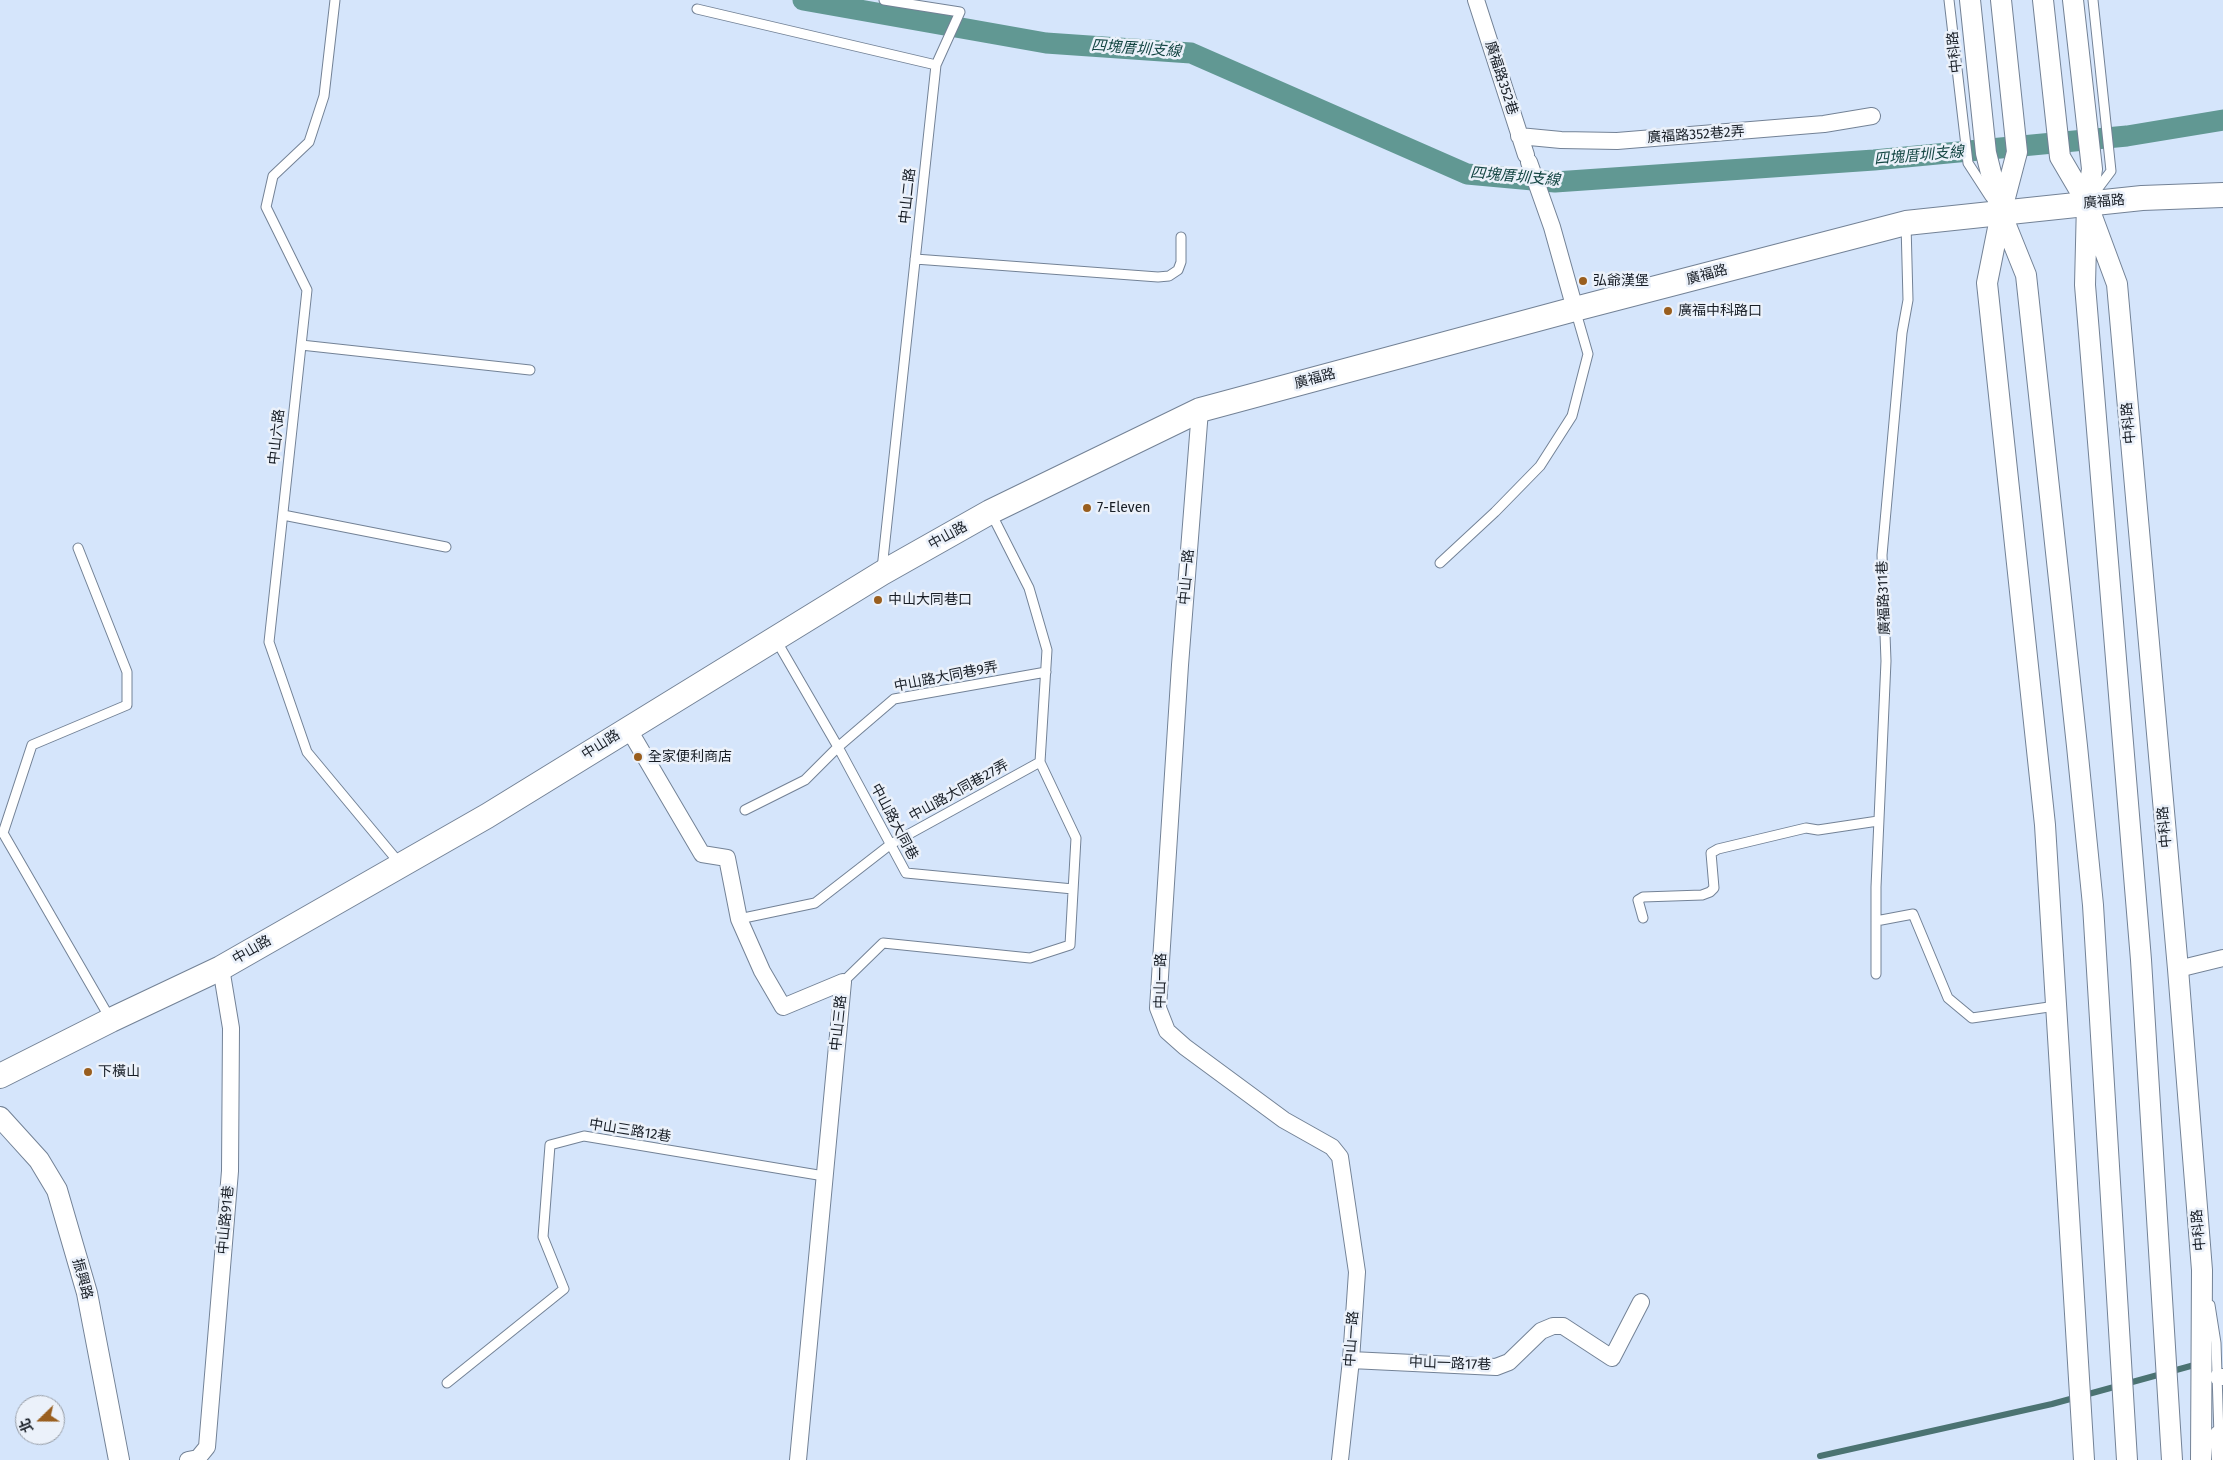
<!DOCTYPE html>
<meta charset="utf-8">
<style>
body{margin:0}
#map{position:relative;width:2223px;height:1460px;overflow:hidden;background:#d5e5fb;font-family:"Fira Sans","Noto Sans TC",sans-serif}
canvas{display:block}
.north{position:absolute;left:15px;top:1395px;width:50px;height:50px;box-sizing:border-box;background:#ebf1fa;border:1px solid #969ca5;border-radius:50%;rotate:248deg;font-size:14px;font-weight:700;line-height:20px;text-align:center;color:#171d25}
.north::after{content:'';display:block;margin:auto;width:18px;height:22px;background:#995e1e;clip-path:polygon(50% 0,100% 100%,50% 72%,0 100%)}
</style>
<div id="map">
<canvas width="2223" height="1460"></canvas>
<div class="north">北</div>
</div>
<script>
const c = document.querySelector('canvas').getContext('2d');
c.lineJoin = 'round';
const poly = rows => new Path2D(rows.map(r => 'M' + r).join(''));
function stroke(path, color, width, dash) { c.strokeStyle = color; c.lineWidth = width; c.lineCap = dash ? 'butt' : 'round'; c.setLineDash(dash || []); c.stroke(path); }
function drawText(font, color, halo, rows, align = 'center') {
  c.font = font + ' "Fira Sans","Noto Sans TC",sans-serif'; c.lineWidth = 5; c.setLineDash([]); c.textBaseline = 'middle'; c.strokeStyle = halo; c.fillStyle = color; for (const [text, x, y, turn = 0] of rows) {
    c.save(); c.translate(x, y); c.rotate((+turn || 0) * Math.PI / 180); c.textAlign = isNaN(turn) ? turn : align; if (halo) c.strokeText(text, 0, 0); c.fillText(text, 0, 0); c.restore();
  }
}
stroke(poly([
 [1820,1456,2052,1404,2198,1364]
]), '#4b7372', 6);
stroke(poly([
 [803,0,1046,43,1191,53,1467,174,1555,182,1874,160,2127,136,2223,120]
]), '#619893', 21);
const service = poly([
 [335,0,324,96,309,142,273,176,266,207,307,290,269,642,307,752,401,865],
 [884,0,960,12,936,65],
 [1949,0,1968,163,1990,197],
 [2093,0,2111,171,2093,195],
 [697,9,936,65,882,569],
 [915,259,1158,277,1169,276,1178,270,1181,262,1181,237],
 [301,345,530,370],
 [283,515,446,547],
 [78,548,127,672,127,705,32,745,3,833,111,1020],
 [1440,563,1495,512,1540,466,1572,416,1588,354,1575,309],
 [776,640,838,747,906,873,1073,889],
 [745,810,805,780,838,747,894,699,1046,672],
 [1643,918,1638,900,1643,897,1702,895,1710,892,1714,888,1711,853,1718,849,1806,828,1818,830,1878,821],
 [739,919,815,903,891,844,1040,762],
 [1876,921,1913,914,1948,998,1972,1018,2056,1006],
 [1876,974,1876,887,1886,661,1882,555,1902,333,1908,300,1906,224],
 [843,982,883,943,1030,958,1070,945,1076,838,1040,762,1047,650,1029,588,991,513],
 [2210,1305,2216,1343,2219,1436],
 [447,1383,564,1289,543,1237,550,1145,584,1136,824,1176]
]);
const minor = poly([
 [1476,0,1526,155],
 [1519,136,1561,140,1617,141,1824,124,1872,116],
 [1529,162,1552,227,1575,309],
 [1200,410,1180,665,1158,1008,1167,1031,1185,1047,1284,1120,1332,1147,1340,1157,1357,1272,1351,1360,1340,1460],
 [628,728,702,854,727,858,739,919,762,971,783,1007,843,982,798,1460],
 [2178,969,2223,958],
 [1351,1360,1496,1367,1509,1362,1541,1331,1553,1326,1563,1326,1612,1358,1641,1302],
 [2218,1377,2223,1377],
 [2218,1434,2220,1460],
 [188,1460,198,1458,207,1447,230,1171,231,1028,221,968]
]);
const tertiary = poly([
 [1970,0,1986,153,2001,213,2026,275,2077,746,2093,905,2127,1460],
 [2001,0,2017,152,2001,213,1987,283,2045,825,2084,1460],
 [2043,0,2060,157,2087,203,2085,285,2141,960,2172,1460],
 [2073,0,2092,169,2087,203,2117,284,2178,969,2202,1270,2201,1460],
 [0,1117,39,1160,57,1190,87,1293,119,1460]
]);
const secondary = poly([
 [0,1076,111,1020,221,968,487,816,882,573,990,512,1200,410,1575,309,1906,223,2142,198,2223,195]
]);
stroke(service, '#738296', 11);
stroke(minor, '#738296', 18);
stroke(tertiary, '#738296', 22);
stroke(secondary, '#738296', 26);
stroke(service, '#fff', 9);
stroke(minor, '#fff', 16);
stroke(tertiary, '#fff', 20);
stroke(secondary, '#fff', 24);
for (const [x, y, r, color] of [
 [1583,281,5,"#995e1e"],
 [1668,311,5,"#995e1e"],
 [1087,508,5,"#995e1e"],
 [878,600,5,"#995e1e"],
 [638,757,5,"#995e1e"],
 [88,1072,5,"#995e1e"]
]) { const dot = new Path2D(); dot.arc(x, y, r, 0, 2 * Math.PI); c.fillStyle = color; c.fill(dot); stroke(dot, '#ebf1fa', 2); }
drawText('14px', '#171d25', '#ebf1fa', [
 ["中科路",1955,52,-96],
 ["廣福路352巷",1501,78,72],
 ["廣福路352巷2弄",1696,135,-4],
 ["中山二路",908,196,-84],
 ["廣福路",2104,202,-5],
 ["廣福路",1707,275,-15],
 ["廣福路",1315,379,-15],
 ["中科路",2129,423,-95],
 ["中山六路",277,437,-84],
 ["中山路",948,536,-29],
 ["中山一路",1187,577,-85],
 ["廣福路311巷",1884,598,-92],
 ["中山路大同巷9弄",946,677,-11],
 ["中山路",601,745,-32],
 ["中山路大同巷27弄",959,791,-29],
 ["中山路大同巷",894,822,62],
 ["中科路",2165,827,-95],
 ["中山路",252,950,-30],
 ["中山一路",1161,981,-89],
 ["中山三路",839,1023,-84],
 ["中山三路12巷",630,1131,9],
 ["中山路91巷",226,1220,-85],
 ["中科路",2199,1230,-95],
 ["振興路",82,1279,75],
 ["中山一路",1352,1339,-86],
 ["中山一路17巷",1450,1364,2]
]);
drawText('14px', '#171d25', '#ebf1fa', [
 ["弘爺漢堡",1593,281],
 ["廣福中科路口",1678,311],
 ["7-Eleven",1097,508],
 ["中山大同巷口",888,600],
 ["全家便利商店",648,757],
 ["下橫山",98,1072]
], 'left');
drawText('italic 15px', '#134542', '#ebf1fa', [
 ["四塊厝圳支線",1136,49,4],
 ["四塊厝圳支線",1919,156,-5],
 ["四塊厝圳支線",1515,177,5]
]);
</script>
